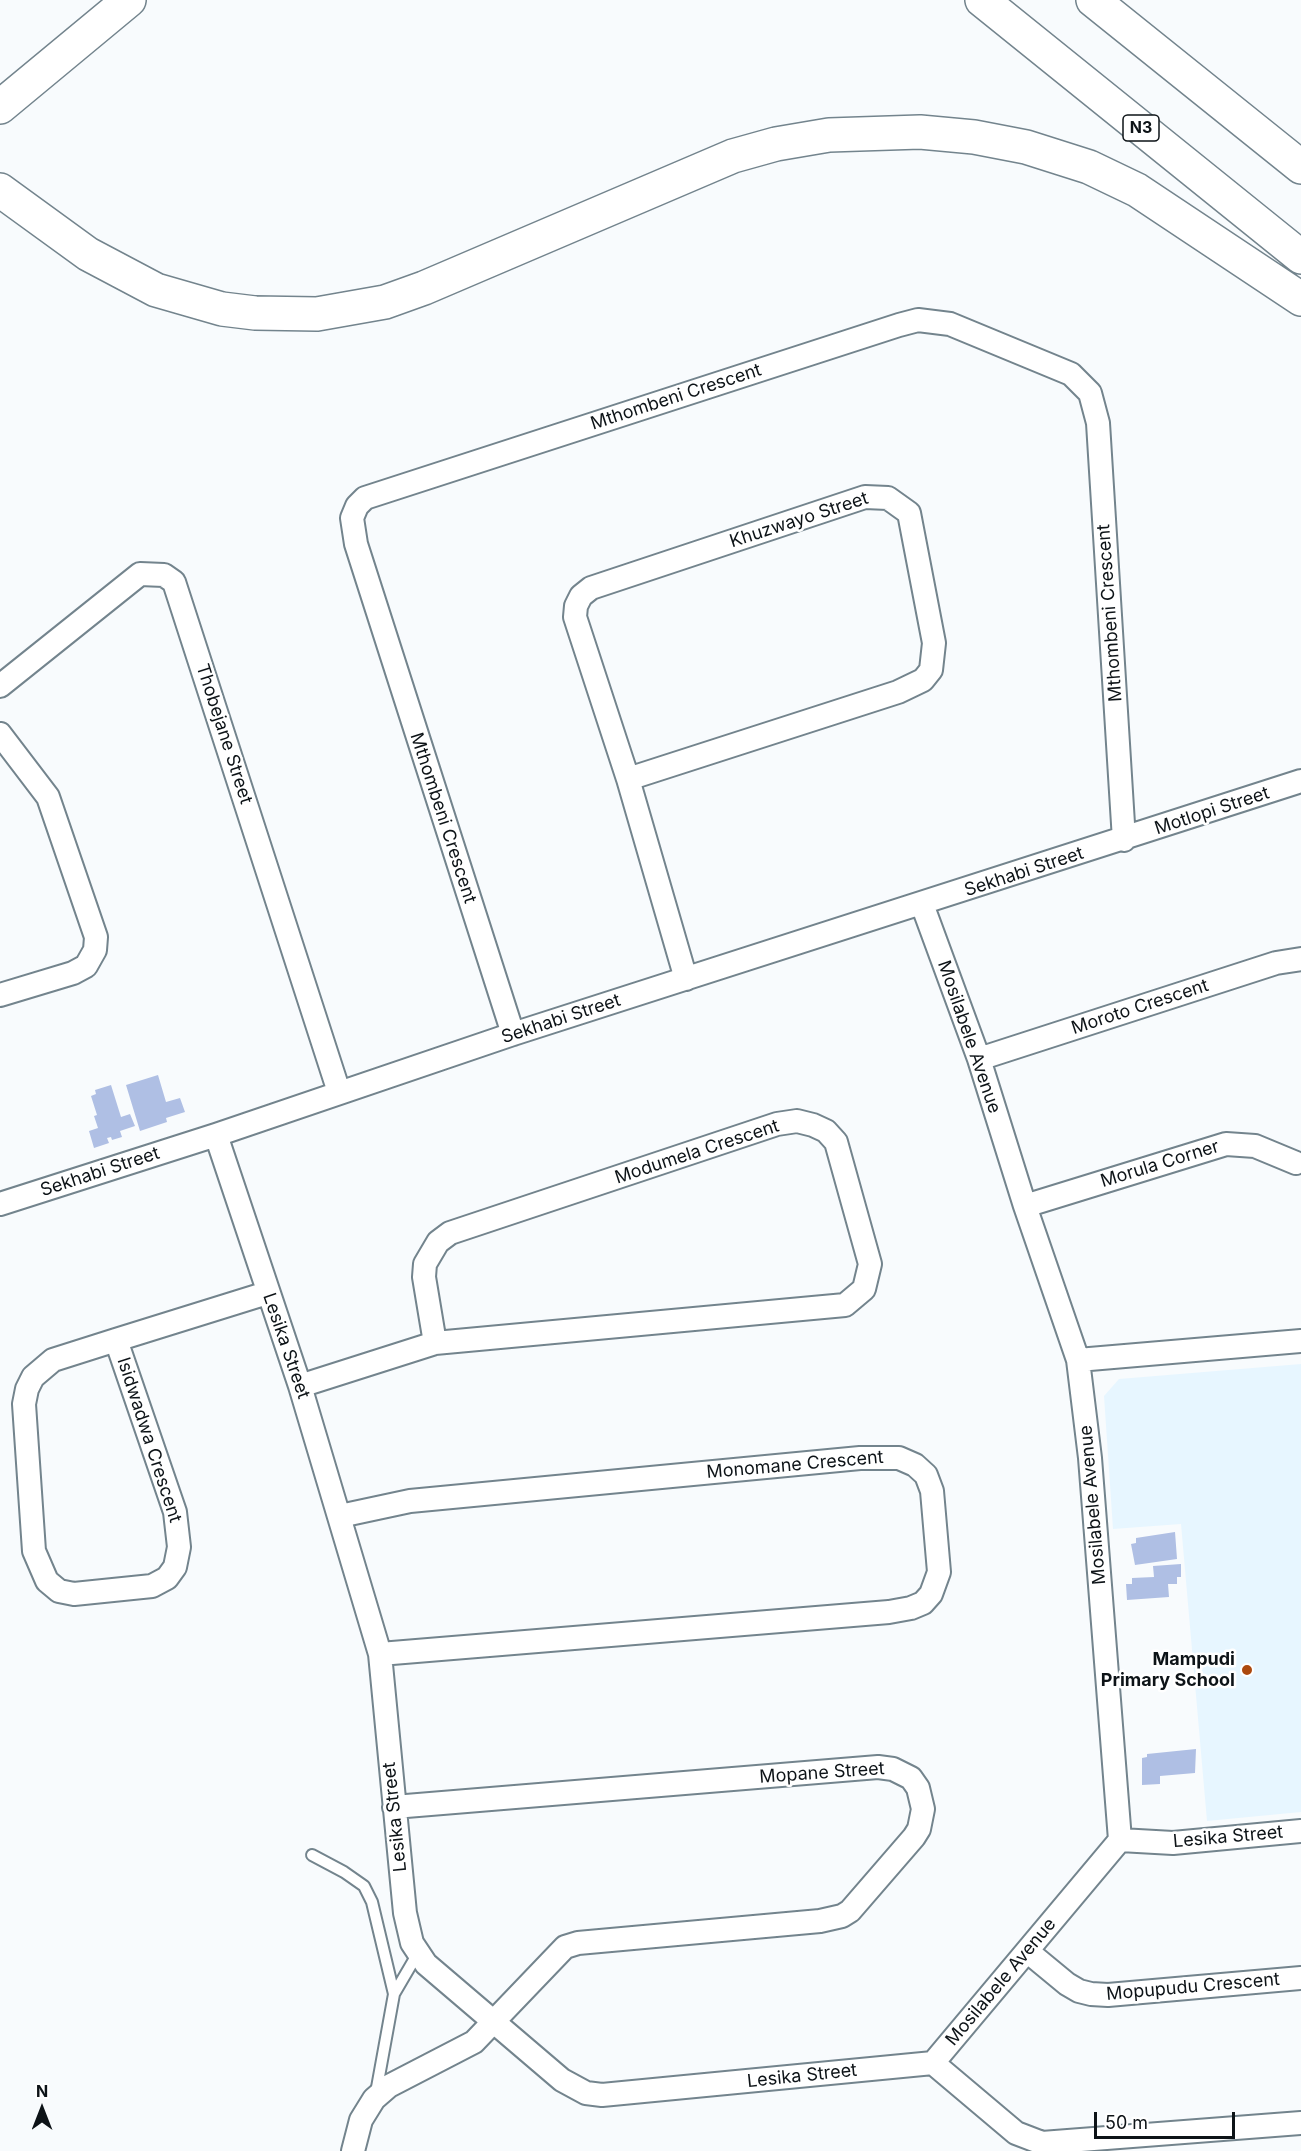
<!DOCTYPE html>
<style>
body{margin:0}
#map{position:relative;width:1301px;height:2151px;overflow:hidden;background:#f8fbfd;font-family:Inter,sans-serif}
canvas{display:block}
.north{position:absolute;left:12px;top:2079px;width:60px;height:60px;-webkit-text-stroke:4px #fff;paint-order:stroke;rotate:0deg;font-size:16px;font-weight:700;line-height:24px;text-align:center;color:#0d1317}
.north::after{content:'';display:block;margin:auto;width:21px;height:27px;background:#0d1317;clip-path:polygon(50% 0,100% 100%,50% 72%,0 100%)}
.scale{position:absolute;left:1094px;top:2112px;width:141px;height:27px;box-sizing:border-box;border:3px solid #0d1317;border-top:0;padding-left:8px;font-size:18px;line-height:21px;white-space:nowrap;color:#0d1317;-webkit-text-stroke:4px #fff;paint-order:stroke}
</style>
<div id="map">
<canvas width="1301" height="2151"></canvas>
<div class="north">N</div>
<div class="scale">50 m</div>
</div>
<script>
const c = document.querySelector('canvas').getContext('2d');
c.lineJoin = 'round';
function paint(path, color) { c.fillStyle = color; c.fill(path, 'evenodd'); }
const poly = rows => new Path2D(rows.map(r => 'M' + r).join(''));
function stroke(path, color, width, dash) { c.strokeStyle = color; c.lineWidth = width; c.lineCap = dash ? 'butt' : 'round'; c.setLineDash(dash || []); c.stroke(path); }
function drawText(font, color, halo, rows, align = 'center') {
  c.font = font + ' Inter,sans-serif'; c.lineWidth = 5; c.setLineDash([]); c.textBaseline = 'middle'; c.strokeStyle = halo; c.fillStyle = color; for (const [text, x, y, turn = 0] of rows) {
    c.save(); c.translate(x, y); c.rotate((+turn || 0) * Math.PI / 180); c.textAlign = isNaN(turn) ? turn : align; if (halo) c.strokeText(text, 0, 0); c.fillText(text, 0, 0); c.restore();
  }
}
paint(poly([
 [1301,1364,1301,1812,1207,1821,1181,1524,1113,1529,1104,1396,1119,1379]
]), '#e7f6ff');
paint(poly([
 [158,1075,166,1102,180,1098,185,1112,166,1118,167,1122,140,1131,126,1085],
 [111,1085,121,1117,130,1114,135,1126,120,1131,122,1137,112,1140,111,1137,107,1138,109,1143,94,1148,89,1131,98,1128,94,1116,97,1115,91,1096,96,1094,95,1090],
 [1175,1532,1177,1559,1135,1565,1131,1544,1136,1543,1136,1538],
 [1181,1564,1181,1577,1177,1577,1177,1584,1168,1584,1169,1597,1127,1600,1126,1584,1132,1584,1132,1578,1154,1577,1153,1566],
 [1196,1749,1195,1773,1160,1776,1160,1784,1142,1785,1142,1758,1147,1757,1147,1754]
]), '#afbfe4');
const service = poly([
 [312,1855,344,1872,364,1886,372,1902,394,1994],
 [376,2093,394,1994,418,1953]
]);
const minor = poly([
 [0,686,140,574,164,575,174,582,339,1092],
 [0,734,48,797,96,937,95,950,86,966,73,973,0,995],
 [628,779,898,692,923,680,931,670,934,643,909,513,888,498,865,497,591,588,581,596,576,606,575,617,628,779,686,979],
 [922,904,979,1059,1025,1206,1078,1360,1090,1458,1120,1840,933,2063],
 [513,1034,356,544,352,518,357,506,365,498,899,325,918,320,950,324,1071,374,1090,393,1098,423,1124,840],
 [979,1059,1276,963,1301,959],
 [216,1135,300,1386,380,1654,405,1913,412,1943,426,1964,562,2080,586,2093,602,2095,933,2063],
 [0,1204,216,1135,513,1034,1301,781],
 [1025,1206,1226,1144,1255,1146,1296,1163],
 [116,1340,175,1512,179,1547,175,1567,167,1578,152,1586,74,1594,59,1591,47,1581,34,1551,24,1404,27,1389,33,1377,53,1360,116,1340,267,1293],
 [1078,1360,1301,1341],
 [300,1386,435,1343,845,1305,864,1289,870,1264,836,1142,826,1131,813,1125,797,1121,777,1124,450,1233,438,1242,425,1264,424,1277,435,1343],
 [340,1516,410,1501,860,1458,899,1458,915,1465,926,1475,932,1491,939,1572,931,1594,923,1603,911,1608,889,1612,380,1654],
 [1120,1840,1173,1843,1301,1831],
 [1027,1951,1067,1984,1079,1991,1091,1994,1108,1995,1301,1978],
 [933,2063,1016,2133,1042,2143,1301,2123],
 [353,2151,361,2120,374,2099,389,2086,474,2042,565,1947,578,1943,820,1921,842,1916,850,1911,914,1837,919,1829,923,1809,918,1788,911,1778,893,1769,878,1767,394,1807]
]);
const primary = poly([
 [0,107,129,0]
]);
const motorway = poly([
 [982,0,1301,257],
 [1093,0,1301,167],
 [0,190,88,254,156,290,222,309,255,313,317,314,385,302,424,288,733,156,776,144,829,135,920,132,974,137,1026,147,1089,167,1137,190,1301,299]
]);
stroke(service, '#73848d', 14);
stroke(minor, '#73848d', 26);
stroke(primary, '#73848d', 36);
stroke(motorway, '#73848d', 36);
stroke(service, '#fff', 10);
stroke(minor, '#fff', 22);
stroke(primary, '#fff', 33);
stroke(motorway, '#fff', 33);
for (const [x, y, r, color] of [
 [1247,1670,6,"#ac490e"]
]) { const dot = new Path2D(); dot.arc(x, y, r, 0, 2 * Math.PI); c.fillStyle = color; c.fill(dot); stroke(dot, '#fff', 2); }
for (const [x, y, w] of [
 [1141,128,36]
]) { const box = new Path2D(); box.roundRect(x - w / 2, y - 13, w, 26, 4.5); c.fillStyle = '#fff'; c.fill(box); stroke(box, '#0d1317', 1.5); }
drawText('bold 16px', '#0d1317', null, [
 ["N3",1141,128]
]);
drawText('18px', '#0d1317', '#fff', [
 ["Mthombeni Crescent",676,397,-18],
 ["Khuzwayo Street",799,520,-18],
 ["Mthombeni Crescent",1110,613,-94],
 ["Thobejane Street",224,734,72],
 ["Motlopi Street",1212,811,-18],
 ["Mthombeni Crescent",443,818,72],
 ["Sekhabi Street",1024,872,-18],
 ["Moroto Crescent",1140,1007,-18],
 ["Sekhabi Street",561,1019,-18],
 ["Mosilabele Avenue",969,1037,71],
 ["Modumela Crescent",697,1152,-18],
 ["Morula Corner",1160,1164,-17],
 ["Sekhabi Street",100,1172,-18],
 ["Lesika Street",286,1346,71],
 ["Isidwadwa Crescent",149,1440,72],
 ["Monomane Crescent",795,1465,-5],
 ["Mosilabele Avenue",1093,1505,-95],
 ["Mopane Street",822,1773,-4],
 ["Lesika Street",395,1817,-96],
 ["Lesika Street",1228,1837,-5],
 ["Mosilabele Avenue",1001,1982,-50],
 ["Mopupudu Crescent",1193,1987,-5],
 ["Lesika Street",802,2076,-6]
]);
drawText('bold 18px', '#0d1317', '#fff', [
 ["Mampudi",1235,1660],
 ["Primary School",1235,1681]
], 'right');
</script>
